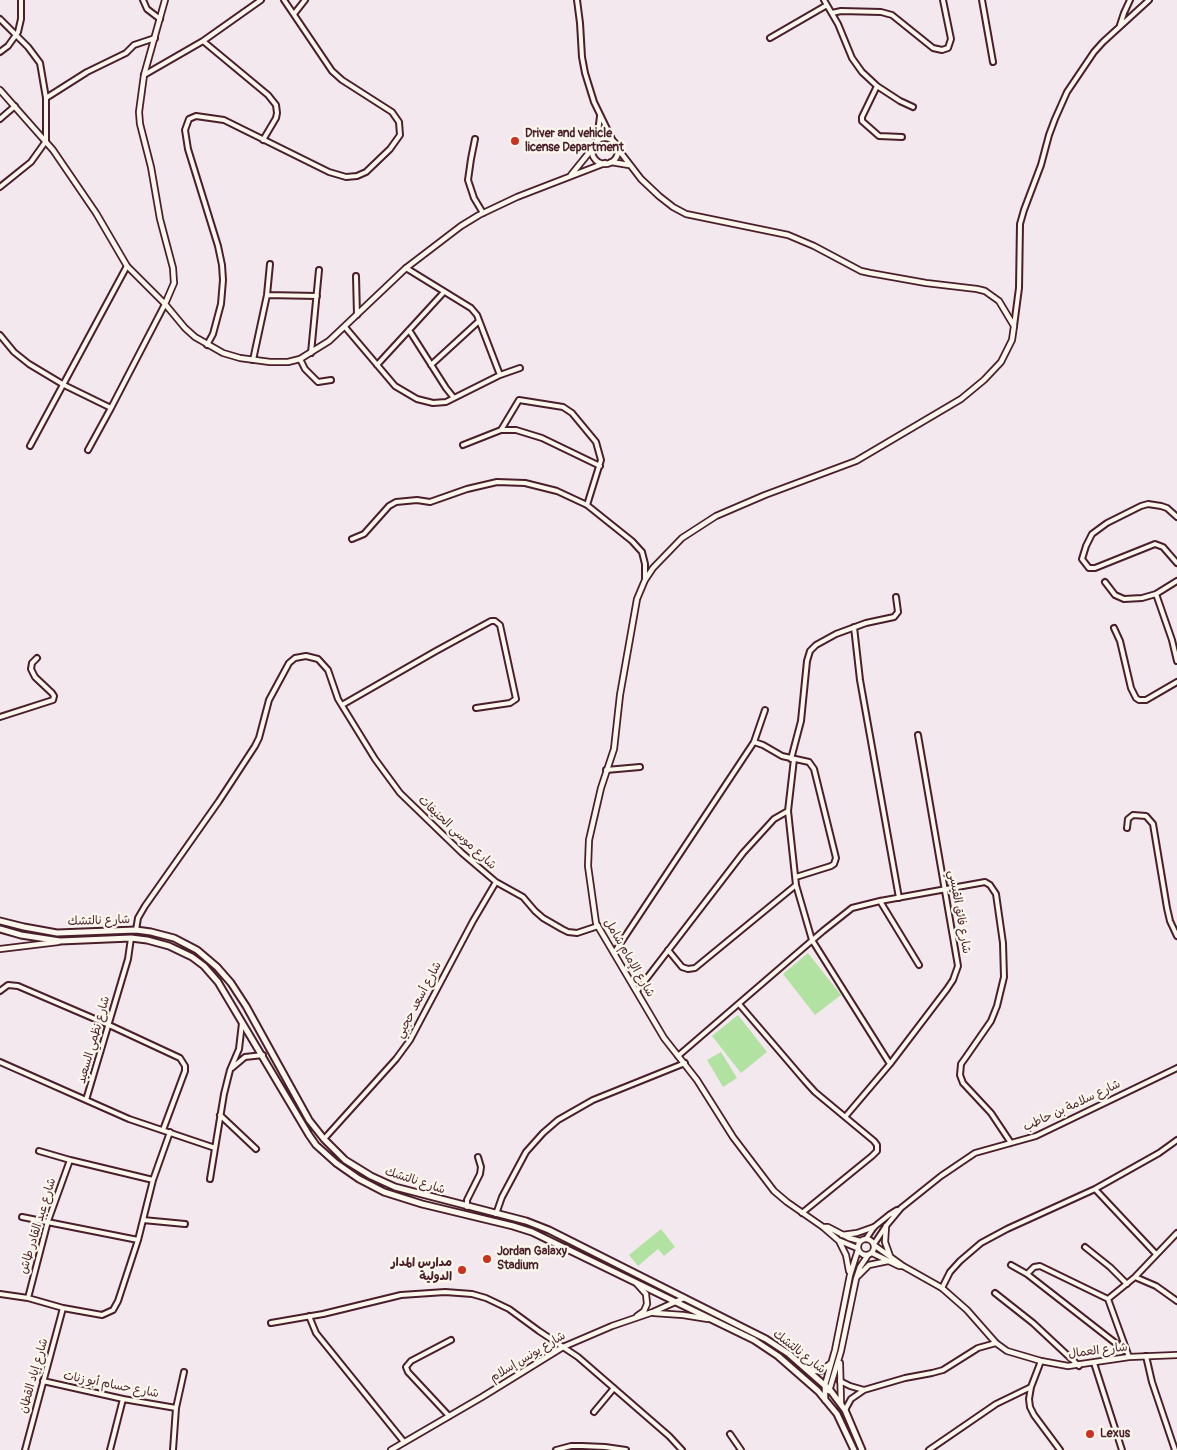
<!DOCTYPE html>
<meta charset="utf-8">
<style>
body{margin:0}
canvas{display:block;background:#f3e8ee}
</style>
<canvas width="1177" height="1450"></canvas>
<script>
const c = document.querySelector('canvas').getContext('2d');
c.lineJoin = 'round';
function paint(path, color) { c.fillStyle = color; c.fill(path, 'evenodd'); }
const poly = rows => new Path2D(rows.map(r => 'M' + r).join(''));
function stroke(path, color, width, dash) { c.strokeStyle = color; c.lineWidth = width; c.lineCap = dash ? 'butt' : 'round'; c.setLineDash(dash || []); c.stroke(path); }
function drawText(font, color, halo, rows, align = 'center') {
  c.font = font + ' Pangolin,"Playpen Sans Arabic",sans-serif'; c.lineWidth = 4.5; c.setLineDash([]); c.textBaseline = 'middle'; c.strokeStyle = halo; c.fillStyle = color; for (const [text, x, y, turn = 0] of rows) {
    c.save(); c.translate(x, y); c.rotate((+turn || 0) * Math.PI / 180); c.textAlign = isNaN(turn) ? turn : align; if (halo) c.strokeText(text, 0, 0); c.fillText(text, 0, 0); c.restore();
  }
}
paint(poly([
 [808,953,841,995,815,1015,783,974],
 [738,1015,767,1052,741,1073,712,1036],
 [721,1052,737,1078,723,1087,707,1060],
 [661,1229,675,1247,664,1256,658,1249,638,1266,629,1255]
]), '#b2e2a2');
const minor = poly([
 [143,0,147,9,160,19],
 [577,0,580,23,582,57,585,73,594,102,612,139],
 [824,0,838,24,852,58,862,72,877,86,900,101,913,107],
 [982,0,993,62],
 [832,13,841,11,881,12,892,15,933,48,942,50,948,48,951,39,943,0],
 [294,14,305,0],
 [0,19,28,47,40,63,46,98,46,141,31,162,0,187],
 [1120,25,1124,13,1130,0],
 [770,38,827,5],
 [203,41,261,0],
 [0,52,8,46,18,32,21,19,21,0],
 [144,75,203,41,268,95,276,105,277,113,276,118,263,140],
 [877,86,862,117,862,121,879,136,902,137],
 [46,98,87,72,126,53,134,45,155,38],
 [0,119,15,106],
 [475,139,471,159,468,180,474,198,483,213],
 [597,141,600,116],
 [406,268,471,308,477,315,500,375],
 [356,276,357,315],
 [267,295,317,296],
 [1014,326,1019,288,1020,224,1024,210,1041,165,1049,135,1055,119,1067,92,1094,52,1103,42,1149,0],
 [345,327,395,386,417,399,433,403,446,402,500,375,520,368],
 [409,330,446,388,454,398],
 [0,335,14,352,29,364,64,385,111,408,88,450],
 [207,345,213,334,221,304,223,280,222,265,218,246,188,149,185,130,189,119,196,116,224,120,329,172,346,177,357,176,366,172,390,149,400,135,399,122,392,112,342,80,332,71,284,0],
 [311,353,319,270],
 [300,359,305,369,318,382,331,380],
 [253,360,267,295,270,264],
 [377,365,444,292],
 [431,365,479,321],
 [111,408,165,304],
 [501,430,519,400,563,407,572,413,596,442,601,460,587,505],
 [463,445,501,430,516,430,542,438,600,466],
 [30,446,127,266],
 [1177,517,1167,508,1161,506,1148,504,1141,506,1107,523,1092,534,1086,546,1082,559,1089,568,1095,568,1155,544,1163,547,1177,563],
 [352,539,364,534,389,506,396,502,417,500,430,502,467,489,497,482,525,483,557,491,587,505,632,541,642,552,645,564,645,579],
 [1177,581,1156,594,1172,640,1177,661],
 [1105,582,1115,595,1124,599,1142,598,1156,594],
 [854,627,860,680,899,898],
 [1114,628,1120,641,1131,688,1136,698,1139,700,1146,700,1177,682],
 [342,705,436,651,491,621,495,621,500,625,516,699,510,703,476,708],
 [0,717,53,700,54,696,52,693,35,677,31,669,32,663,37,658],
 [754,742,763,745,782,756,809,762,814,769,836,858,834,864,831,866,796,877],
 [791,759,801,721,807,661,810,651,816,645,836,634,866,623,894,617,898,612,896,597],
 [794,759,788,811,796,885,812,940,890,1064],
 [606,770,640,767],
 [1127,828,1128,819,1133,815,1146,816,1153,824,1167,908,1170,921,1177,936],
 [880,901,919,965],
 [136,930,138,918,145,906,219,801,255,746,259,738,269,700,289,663,295,658,306,656,318,659,328,670,338,699,375,759,400,793,462,853,496,882,523,897,535,911,543,918,562,929,568,932,577,933,598,926],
 [131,938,128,959,86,1100,129,1119,215,1148],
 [668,950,682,967,688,969,695,968,796,885],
 [614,953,754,742,765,710],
 [0,991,8,985,18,986,109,1025,180,1058,185,1066,185,1071,163,1130],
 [637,991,743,853,774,819,788,811],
 [739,1004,805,1081,815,1092,874,1141,877,1145,877,1151,872,1156,802,1213],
 [678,1056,823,931,852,908,880,901,985,882,990,885,996,894,1003,943,1004,977,997,1006,991,1021,966,1057,961,1064,960,1075,963,1083,991,1113,1011,1143],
 [0,1062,86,1100],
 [232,1068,245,1057,263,1055],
 [220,1115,256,1149],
 [845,1117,890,1064,947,989,953,980,958,966,918,735],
 [324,1139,396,1059,410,1040,473,921,496,882],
 [39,1151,70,1160,153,1180],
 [210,1179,224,1094,230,1070,239,1049,242,1023],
 [1095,1189,1156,1254],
 [467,1207,467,1200,480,1174,481,1167,478,1157],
 [496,1214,502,1197,526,1152,543,1133,558,1120,593,1100,685,1063],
 [22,1217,138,1240],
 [143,1220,185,1224],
 [866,1239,874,1227,889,1215,897,1210],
 [874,1244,886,1226,901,1208,941,1176,975,1153,1036,1136,1177,1068],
 [1085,1247,1110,1267,1127,1284],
 [1011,1265,1027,1274,1127,1352],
 [1027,1274,1034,1267,1040,1266,1108,1299,1129,1357],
 [1135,1277,1156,1286,1177,1301],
 [942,1288,950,1272,960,1261,981,1243,1007,1229,1095,1189,1159,1153,1177,1140],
 [995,1293,1033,1323,1079,1366],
 [0,1294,28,1298,63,1308,102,1315,113,1310,118,1301,138,1240,153,1180,170,1132],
 [28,1298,48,1221,70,1160],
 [1108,1299,1135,1277,1177,1233],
 [309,1316,316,1333,404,1442],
 [271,1323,323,1314,401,1295,445,1292,472,1294,486,1298,509,1309,539,1331,578,1357,669,1436,682,1450],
 [1146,1356,1152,1382,1175,1450],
 [1094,1363,1122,1450],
 [43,1381,123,1399,176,1408],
 [840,1381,850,1386,864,1390],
 [1031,1387,1029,1399,1030,1407,1034,1415,1060,1450],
 [845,1410,851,1399,864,1390,905,1378,932,1373,943,1370,978,1348,996,1343],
 [594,1412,614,1388],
 [449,1416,408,1372,406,1367,411,1361,451,1340],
 [730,1434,741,1450],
 [25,1450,63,1308],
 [110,1450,123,1399],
 [173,1450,176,1408,184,1372],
 [556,1450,571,1446,582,1446,605,1447,626,1450],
 [929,1450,996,1404,1031,1387,1041,1361]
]);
const tertiary = poly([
 [0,90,53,150,96,213,127,266,165,304,185,328,195,337,223,353,240,358,270,362,288,362,300,359,329,341,406,268,461,226,479,215,517,197,605,163],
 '592 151a13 13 0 1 1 26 0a13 13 0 1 1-26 0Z',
 [618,149,641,179,659,196,673,207,686,214,788,235,814,246,861,271,870,273,926,283,977,289,985,291,999,301,1014,326,1012,340,1001,362,984,380,961,399,856,461,765,495,716,516,682,538,653,568,645,580,637,599,620,695,614,749,601,788,589,840,588,866,596,923,664,1038,697,1080,733,1137,774,1191,787,1202,823,1227,838,1240,857,1248],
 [611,162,629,165],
 [571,175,592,149],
 [165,304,174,283,173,268,160,219,151,167,140,124,139,112,144,75,165,0],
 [0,949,58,942],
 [886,1226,885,1242,890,1256],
 [823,1227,828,1227,849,1238,860,1241],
 [842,1235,857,1233,874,1227],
 '858 1247a8 8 0 1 1 16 0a8 8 0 1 1-16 0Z',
 [839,1241,846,1255,849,1271],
 [874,1245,903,1266,942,1288,967,1310,996,1343,1007,1351,1041,1361,1068,1366,1129,1357,1177,1355],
 [872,1253,899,1266,903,1266],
 [858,1276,869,1265,888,1261],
 [637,1284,646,1294,647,1304,644,1311,637,1316],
 [654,1313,683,1315,708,1319],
 [840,1363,841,1404],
 [807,1369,814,1371,821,1371,831,1363],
 [829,1391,841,1351,856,1279,860,1267,868,1255],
 [825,1400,825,1385,835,1350,850,1275,858,1250],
 [391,1450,482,1397,563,1347,612,1326,653,1312,684,1298]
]);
const secondary = poly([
 [0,921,24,927,57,933,136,930,151,932,174,938,197,950,217,967,231,983,246,1006,309,1120,324,1139,345,1160,371,1176,395,1187,526,1221,549,1230,766,1339,789,1354,830,1390,845,1410,862,1450],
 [0,929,21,935,60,941,131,938,147,940,169,946,192,957,204,966,218,982,309,1135,316,1145,336,1163,359,1179,384,1192,422,1204,513,1226,532,1232,754,1340,778,1356,818,1391,837,1414,854,1450]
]);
stroke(minor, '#4a1f2b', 8);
stroke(tertiary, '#4a1f2b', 8);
stroke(secondary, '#4a1f2b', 9);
stroke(minor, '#fbf7ec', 4);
stroke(tertiary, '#fbf7ec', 4.5);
stroke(secondary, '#fbf7ec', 5);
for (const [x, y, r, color] of [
 [515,141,5,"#c8321e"],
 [487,1259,5,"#c8321e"],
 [462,1270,5,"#c8321e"],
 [1090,1434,5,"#c8321e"]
]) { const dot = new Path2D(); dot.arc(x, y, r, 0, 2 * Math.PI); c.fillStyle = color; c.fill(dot); stroke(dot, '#fbf7ec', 2); }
drawText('bold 12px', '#4a1f2b', '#fbf7ec', [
 ["Driver and vehicle",525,134],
 ["license Department",525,148],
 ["Jordan Galaxy",497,1252],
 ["Stadium",497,1266],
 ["مدارس المدار",452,1263,"right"],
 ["الدولية",452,1277,"right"],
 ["Lexus",1100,1434]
], 'left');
drawText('12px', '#4a1f2b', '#fbf7ec', [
 ["شارع موسى الحنيفات",457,833,43],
 ["شارع فائق القيسي",959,912,80],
 ["شارع نالتشك",99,921,-2],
 ["شارع الإمام شامل",629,958,60],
 ["شارع أسعد حجبي",419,1000,-62],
 ["شارع نظمي السعيد",94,1040,-74],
 ["شارع سلامة بن حاطب",1072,1106,-25],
 ["شارع نالتشك",415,1181,18],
 ["شارع عبد القادر طاش",38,1226,-73],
 ["شارع العمال",1098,1351,-7],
 ["شارع نالتشك",799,1352,38],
 ["شارع يونس إسلام",528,1357,-31],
 ["شارع إياد القطان",34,1376,-74],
 ["شارع حسام أبو زنات",111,1385,11]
]);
</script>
